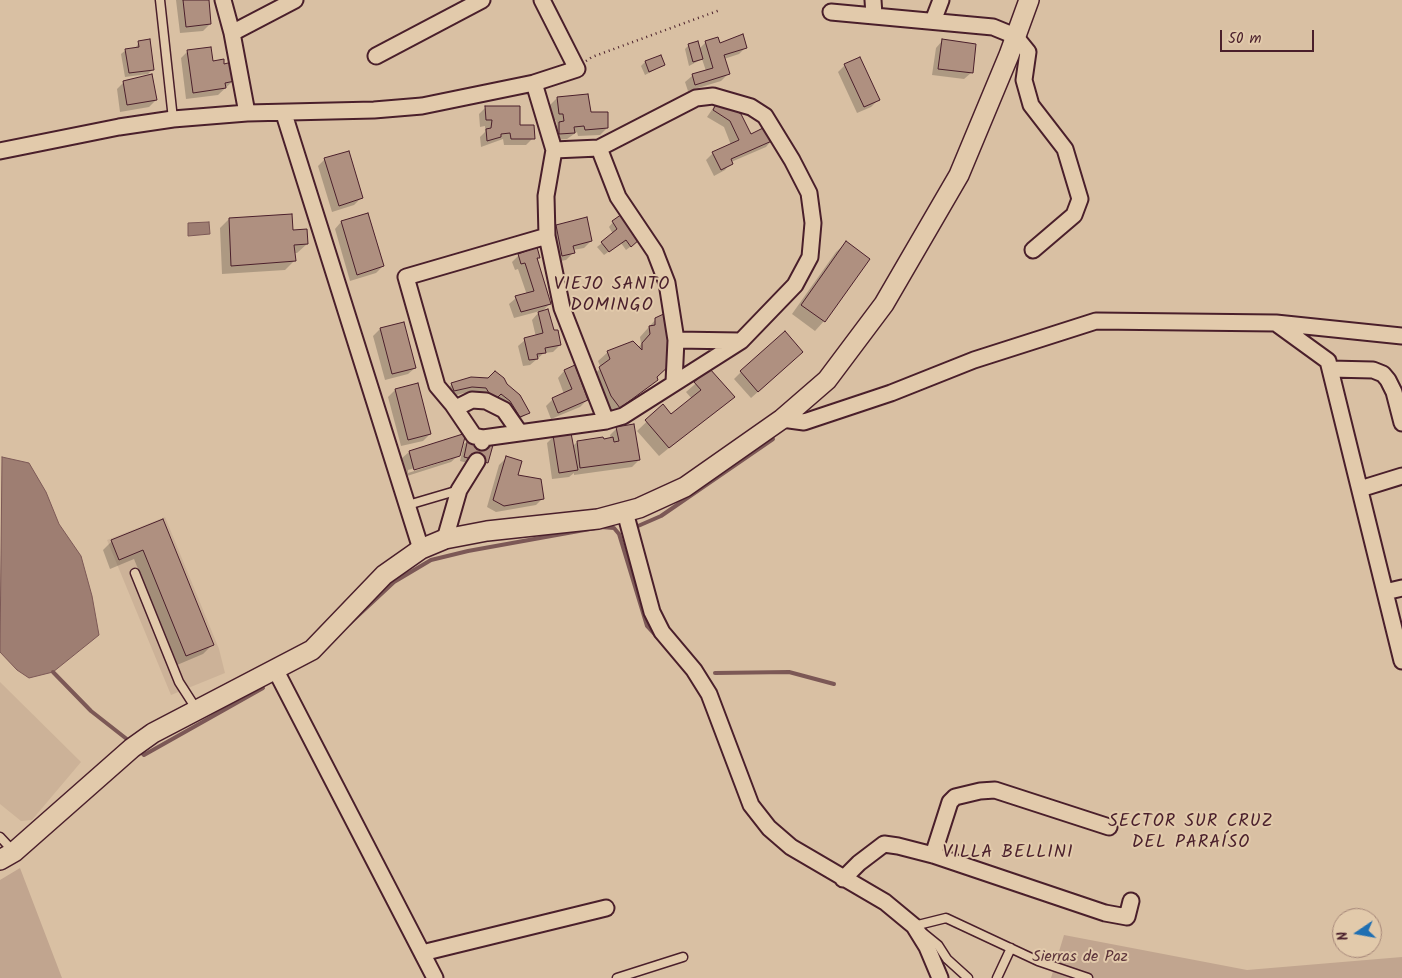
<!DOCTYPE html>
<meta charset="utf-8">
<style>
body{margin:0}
#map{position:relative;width:1402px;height:978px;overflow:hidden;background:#d9c0a3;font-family:Kalam,sans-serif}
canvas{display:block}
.north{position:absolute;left:1332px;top:908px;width:50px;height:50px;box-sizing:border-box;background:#e2caab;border:1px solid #a58678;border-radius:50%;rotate:258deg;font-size:14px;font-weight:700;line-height:20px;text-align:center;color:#4a1f2b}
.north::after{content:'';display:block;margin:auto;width:18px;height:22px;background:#1f6fb2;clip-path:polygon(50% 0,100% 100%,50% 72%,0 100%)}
.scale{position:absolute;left:1220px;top:30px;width:94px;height:22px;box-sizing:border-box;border:2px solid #4a1f2b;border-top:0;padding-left:6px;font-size:15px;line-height:18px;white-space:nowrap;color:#4a1f2b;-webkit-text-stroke:4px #e2caab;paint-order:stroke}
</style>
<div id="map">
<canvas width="1402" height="978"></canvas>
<div class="north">N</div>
<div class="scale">50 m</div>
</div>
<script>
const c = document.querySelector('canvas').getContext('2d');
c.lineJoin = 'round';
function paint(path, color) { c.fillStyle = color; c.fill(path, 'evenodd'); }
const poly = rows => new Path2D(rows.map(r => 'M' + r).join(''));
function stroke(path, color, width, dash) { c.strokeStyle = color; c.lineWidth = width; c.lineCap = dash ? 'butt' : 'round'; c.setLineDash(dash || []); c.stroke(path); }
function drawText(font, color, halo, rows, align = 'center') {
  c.font = font + ' Kalam,sans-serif'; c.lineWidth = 4; c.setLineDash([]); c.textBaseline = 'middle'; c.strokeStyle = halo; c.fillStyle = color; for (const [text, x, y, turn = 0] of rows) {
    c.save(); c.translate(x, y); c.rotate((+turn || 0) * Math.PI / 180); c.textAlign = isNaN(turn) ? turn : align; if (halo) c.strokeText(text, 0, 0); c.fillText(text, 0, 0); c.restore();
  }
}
paint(poly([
 [165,517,219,649,225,673,171,695,107,540],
 [0,682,81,762,32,820,21,821,0,804]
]), '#ccb298');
paint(poly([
 [20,868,62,978,0,978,0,880],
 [1064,935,1247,970,1402,957,1402,978,1051,978]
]), '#c1a58f');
const water = poly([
 [209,222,210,234,188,236,188,223,209,222],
 [2,457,29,463,46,492,59,524,81,556,92,596,99,635,53,672,29,678,17,670,0,652,2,457]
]);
paint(water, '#9e7e72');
stroke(water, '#7c5856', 1);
paint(poly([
 [176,0,207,0,210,24,203,31,180,33],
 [942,41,971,73,964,79,932,75,936,48],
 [139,42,153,69,148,74,125,77,121,54,126,50,135,49],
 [706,42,746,47,739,54,724,59,728,74,721,81,688,91,685,82,692,76,706,71,702,59,689,66,685,49,689,45,699,49],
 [188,51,223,65,233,81,218,95,186,99,181,58],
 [645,62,664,65,645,75,641,66],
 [845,65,878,100,871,107,857,113,838,72],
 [124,82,156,100,149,107,120,112,117,89],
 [557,98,607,128,600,135,578,136,577,132,567,139,553,140,552,130,557,125,556,120,552,121,550,105],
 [718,101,750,136,772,140,766,147,731,162,725,170,714,176,706,160,713,153,731,145,724,127,707,117],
 [486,107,519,126,533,138,526,145,504,145,503,139,481,147,480,137,485,132,485,126,480,127,479,114],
 [325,159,361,198,354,205,332,212,318,166],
 [229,219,292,232,307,244,297,253,294,253,294,261,285,270,222,274,220,228],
 [341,222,383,266,376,273,350,281,335,229],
 [613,222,634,244,626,250,621,243,604,255,597,247,613,234,609,227],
 [557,226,591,241,584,248,573,250,573,253,566,260,555,262,550,233],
 [846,243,868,259,824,321,815,331,792,314,836,252],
 [519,255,539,257,536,260,550,304,541,312,560,345,553,352,544,353,530,365,523,366,518,346,525,340,536,337,532,320,540,311,514,318,509,304,516,298,527,295,518,269,515,270,512,262],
 [656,319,657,379,610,417,590,378,601,368,598,361,608,352,638,348,641,344,640,337],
 [380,329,415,368,408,374,385,380,373,336],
 [795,359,751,398,734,379,741,372],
 [574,367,587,400,580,407,551,419,546,406,553,399,564,394,558,378,564,371],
 [710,371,733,397,659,456,637,431,663,406,671,416,692,399,686,392],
 [452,384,506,385,528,413,513,424,479,394,464,393,447,398,445,391],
 [417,385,430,434,423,441,401,446,388,397,395,390],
 [617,428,639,460,632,467,574,475,574,473,569,477,552,479,547,443,553,437,572,447,577,442,611,439,610,435],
 [469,440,487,462,483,467,460,461,464,444],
 [409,452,459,455,451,462,407,476,402,458],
 [455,456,455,458,408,473,408,470],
 [506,458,516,476,543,498,536,505,496,512,487,507,499,465],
 [162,521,212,645,203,654,177,665,134,559,110,569,103,550,112,541]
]), '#0003');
stroke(poly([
 [638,526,661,516,773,439],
 [349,624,394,582,431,560,468,551,601,527,614,528,619,534,647,626,658,638],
 [53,672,91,711,128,740],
 [715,673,789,672,834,684],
 [140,751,144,755,263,688]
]), '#7c5856', 4);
const building = poly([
 [183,0,209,0,211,24,186,27,183,0],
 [743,34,747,48,724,55,730,74,695,85,692,74,713,68,705,41,718,37,720,43,743,34],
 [150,39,154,70,129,73,125,49,139,47,138,41,150,39],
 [942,39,976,44,973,73,938,69,942,39],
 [698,41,703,59,693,62,688,44,698,41],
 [211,47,213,61,224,59,224,64,232,62,235,81,225,83,226,88,193,93,187,50,211,47],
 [661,55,665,65,649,72,645,61,661,55],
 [860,57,880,100,864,107,844,64,860,57],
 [152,74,157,100,127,105,123,81,152,74],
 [588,94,591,112,608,112,608,128,585,130,584,126,574,127,575,133,559,134,559,122,564,121,563,114,559,114,557,97,588,94],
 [718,100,741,114,751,134,767,126,774,140,731,159,733,164,721,170,712,152,739,140,730,121,713,110,718,100],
 [485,106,520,106,520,125,534,125,535,139,511,139,510,133,501,134,501,137,487,141,486,129,491,128,492,120,486,120,485,106],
 [349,151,363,198,339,206,324,158,349,151],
 [368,213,384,266,357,275,341,221,368,213],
 [292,214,293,230,307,229,308,244,294,245,296,261,231,266,229,218,292,214],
 [622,214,640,239,631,247,626,240,609,252,601,242,617,229,612,221,622,214],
 [587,217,592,241,573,246,575,253,562,256,556,225,587,217],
 [846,241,870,259,825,322,801,305,846,241],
 [537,247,540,258,537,258,551,304,521,312,515,296,534,291,525,263,521,264,518,254,537,247],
 [548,309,554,330,558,330,561,345,545,348,546,353,537,354,538,359,529,360,524,338,543,333,538,312,548,309],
 [668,312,671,364,657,377,658,380,620,408,611,396,599,367,610,359,607,351,633,341,642,350,642,343,650,334,649,326,655,325,655,318,668,312],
 [404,322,416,368,392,374,380,328,404,322],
 [785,331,803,352,758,392,740,371,785,331],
 [575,365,588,400,558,413,552,398,572,389,564,370,575,365],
 [710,369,735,397,669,448,645,420,663,404,671,414,701,390,694,382,710,369],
 [495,371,504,378,507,384,520,395,530,413,520,417,510,401,501,394,497,398,492,398,486,388,472,387,454,391,451,383,471,377,488,378,495,371],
 [418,383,431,434,408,440,395,389,418,383],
 [634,424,640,460,580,468,577,441,603,437,604,439,613,437,614,442,619,441,616,427,634,424],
 [466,433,460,456,414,470,409,451,466,433],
 [571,433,578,470,559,473,553,435,571,433],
 [468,438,493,445,488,463,464,457,468,438],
 [506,456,522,461,518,475,541,479,544,499,504,506,493,500,506,456],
 [163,519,214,645,186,656,143,550,119,560,111,540,163,519]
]);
paint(building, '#af9080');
stroke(building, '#4a1f2b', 1);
const service = poly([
 [160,0,173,119],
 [408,505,459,490],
 [135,573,179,682,197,710],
 [0,837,14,852],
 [914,926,946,918,1038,961,1088,978],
 [922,932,938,945,947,959,968,978],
 [617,978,683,957],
 [997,978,1011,948]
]);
const minor = poly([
 [223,0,232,33],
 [873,0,874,15],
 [831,12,993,27,1015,36,1028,52,1024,80,1031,105,1065,149,1080,199,1074,215,1033,250],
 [933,21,941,0],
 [376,56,482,0],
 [534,83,554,150,546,196,547,236,562,308,606,421],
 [247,113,232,33,295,0],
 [284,114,421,549],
 [599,148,618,197,655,252,667,283,676,340,674,382],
 [0,151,119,127,173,119,247,113,374,110,422,106,534,83,577,69,542,0],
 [1277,324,1328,361,1402,661],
 [676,340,740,341],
 [1330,369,1373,370,1383,374,1388,380,1394,392,1402,423],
 [458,412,460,406,472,400,486,401,504,410,520,433],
 [782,419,804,422,891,393,974,360,1096,321,1276,323,1402,336],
 [483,438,474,436,453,405,437,386,406,277,547,236],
 [482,442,483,438,606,421,623,416,741,341,795,285,810,257,813,223,809,193,792,160,765,116,751,107,713,96,696,98,599,148,554,150],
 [1360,489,1402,476],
 [625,512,652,612,662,632,694,670,709,694,751,805,769,828,791,847,885,902,914,926,927,947,940,978],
 [445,539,459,490,477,461],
 [1385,592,1402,588],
 [275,669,435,978],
 [933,855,950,802,955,797,980,791,995,790,1109,827],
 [843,879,859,863,884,844,898,846,933,855,1105,913,1127,917,1131,901],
 [422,953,606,908]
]);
const tertiary = poly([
 [0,860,14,852,132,748,153,733,312,650,384,575,421,549,445,539,487,531,598,519,639,508,685,487,782,419,827,380,884,304,959,175,1009,55,1029,0]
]);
stroke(service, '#4a1f2b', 11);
stroke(minor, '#4a1f2b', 19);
stroke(tertiary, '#4a1f2b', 22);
stroke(poly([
 [586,61,592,57,720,10]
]), '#4a1f2b', 2.5, [1, 4]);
stroke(service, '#e2caab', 8);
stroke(minor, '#e2caab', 15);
stroke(tertiary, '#e2caab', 19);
drawText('16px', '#5c333a', '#e2caab', [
 ["Sierras de Paz",1080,958]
]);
c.letterSpacing = '1px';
drawText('18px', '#4a1f2b', '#e2caab', [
 ["VIEJO SANTO",612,286],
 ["DOMINGO",612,307],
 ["SECTOR SUR CRUZ",1191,823],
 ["DEL PARAÍSO",1191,844],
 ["VILLA BELLINI",1008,854]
]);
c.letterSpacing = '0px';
</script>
